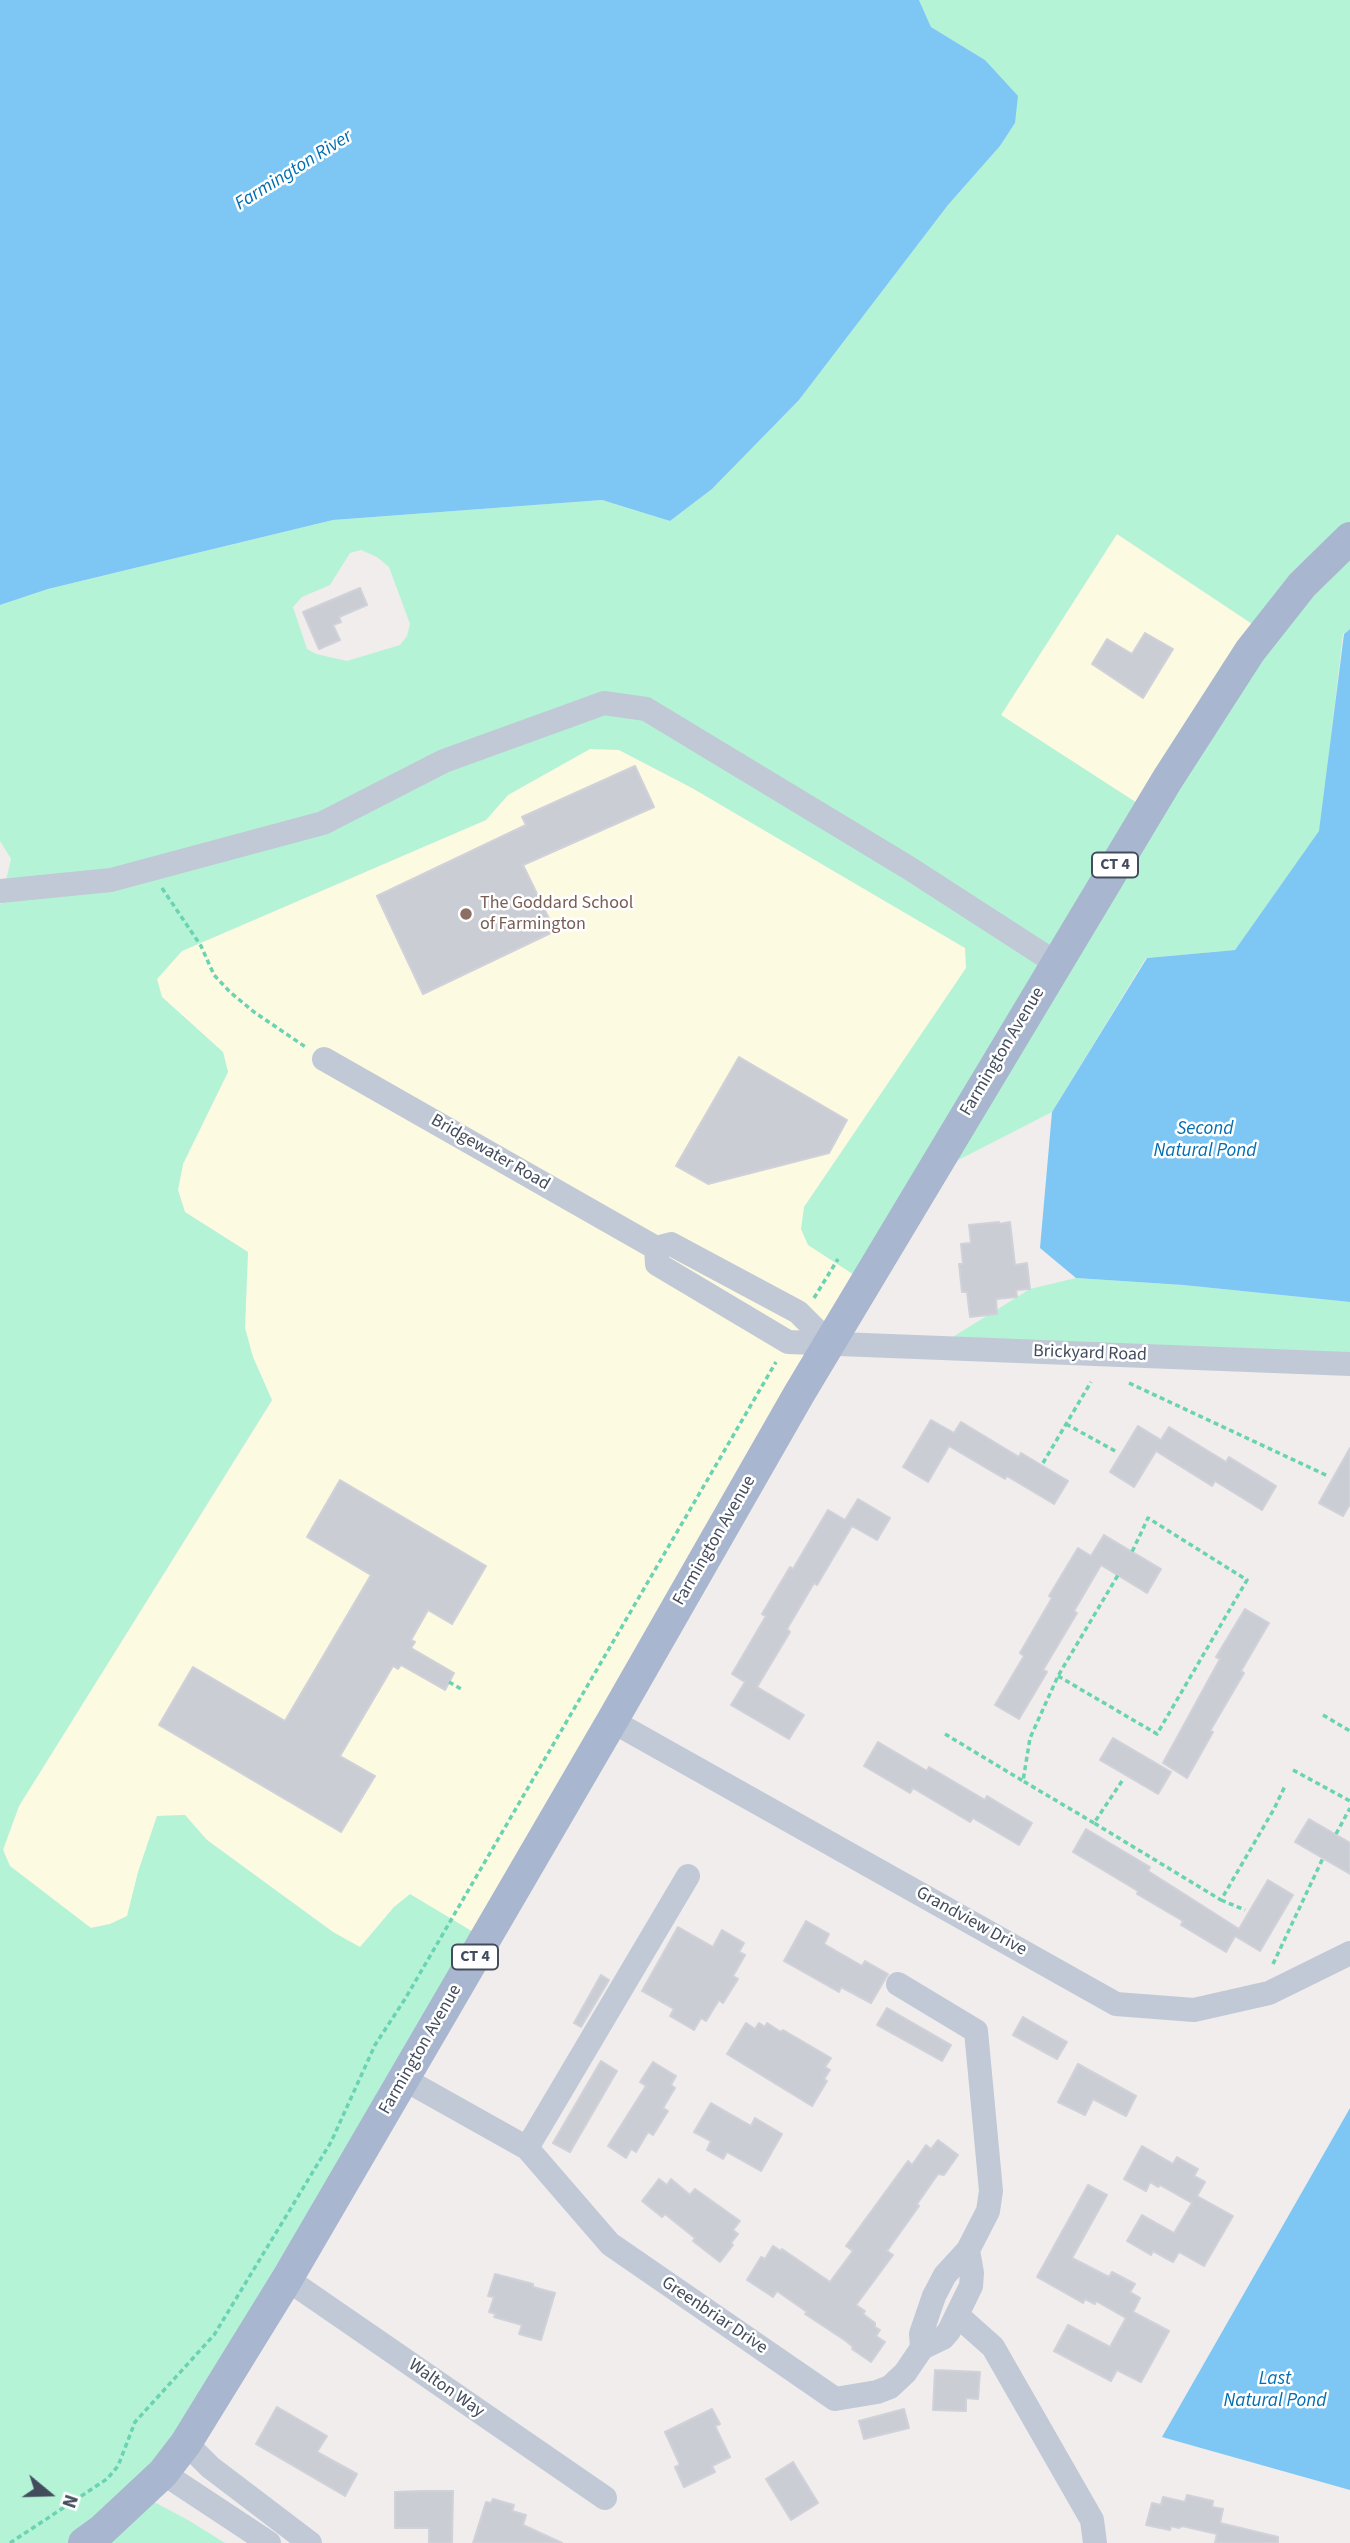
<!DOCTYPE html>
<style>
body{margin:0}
#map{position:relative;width:1350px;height:2543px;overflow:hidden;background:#f0edec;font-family:"Source Sans 3",sans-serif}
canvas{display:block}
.north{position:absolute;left:14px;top:2459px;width:70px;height:70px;-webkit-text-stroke:5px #fff;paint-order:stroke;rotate:109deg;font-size:19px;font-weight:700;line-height:28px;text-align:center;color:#434c5c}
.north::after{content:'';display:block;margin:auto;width:24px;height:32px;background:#434c5c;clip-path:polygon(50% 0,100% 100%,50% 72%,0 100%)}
</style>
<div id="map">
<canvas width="1350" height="2543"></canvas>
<div class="north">N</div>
</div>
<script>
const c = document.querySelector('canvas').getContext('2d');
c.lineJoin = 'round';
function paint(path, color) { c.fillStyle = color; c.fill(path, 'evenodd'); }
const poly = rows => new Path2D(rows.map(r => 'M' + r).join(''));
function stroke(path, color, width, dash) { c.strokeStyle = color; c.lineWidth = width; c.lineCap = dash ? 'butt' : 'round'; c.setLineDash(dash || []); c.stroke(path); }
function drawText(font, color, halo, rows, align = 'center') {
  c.font = font + ' "Source Sans 3",sans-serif'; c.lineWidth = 5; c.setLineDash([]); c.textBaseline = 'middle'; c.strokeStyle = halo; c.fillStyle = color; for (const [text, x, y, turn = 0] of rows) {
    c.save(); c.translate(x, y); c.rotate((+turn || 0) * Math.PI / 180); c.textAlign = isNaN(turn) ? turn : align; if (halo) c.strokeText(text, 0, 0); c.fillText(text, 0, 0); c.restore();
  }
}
paint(poly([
 [1117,534,1265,632,1148,811,1001,715],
 [609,748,619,750,692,788,965,948,967,967,865,1282,485,1939,394,1907,360,1948,333,1932,207,1840,185,1815,157,1816,138,1872,128,1916,110,1924,90,1928,10,1866,3,1849,19,1806,272,1401,253,1357,245,1328,248,1252,185,1212,178,1190,183,1164,228,1072,223,1052,162,997,157,979,182,951,486,820,508,795,590,749]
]), '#fdfae2');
paint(poly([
 [919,0,1350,0,1350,629,1343,634,1320,831,1235,950,1146,958,1052,1112,929,1175,865,1282,808,1245,801,1229,804,1207,966,968,965,948,692,788,619,750,590,749,508,795,486,820,182,951,157,979,162,997,223,1052,228,1072,183,1164,178,1190,185,1212,248,1252,245,1328,253,1357,272,1400,19,1806,3,1850,10,1866,91,1928,110,1924,127,1916,138,1872,157,1816,185,1815,207,1840,333,1932,360,1947,394,1907,410,1894,485,1939,141,2495,188,2520,225,2543,0,2543,0,906,11,859,0,841,0,605,48,589,333,520,602,500,670,521,712,489,799,400,948,205,1000,146,1015,123,985,60,931,27],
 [1117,534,1264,632,1148,810,1001,715],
 [361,550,377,557,389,567,410,624,407,636,400,645,347,661,316,654,307,649,293,607,302,597,330,585,350,553],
 [1076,1278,1183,1285,1350,1302,1350,1364,935,1348,1030,1289]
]), '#b5f3d7');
paint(poly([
 [0,0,919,0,931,27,985,60,1018,96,1015,123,1000,146,948,205,799,400,712,489,670,521,602,500,333,520,48,589,0,605],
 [1350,629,1350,1302,1183,1285,1076,1278,1040,1248,1052,1112,1147,958,1235,950,1319,831,1344,634],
 [1350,2108,1350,2490,1162,2437]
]), '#7ec7f4');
const building = poly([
 [360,588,367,605,339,617,341,622,333,625,340,640,319,649,303,612,360,588],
 [1145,633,1173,649,1143,698,1092,664,1107,639,1132,654,1145,633],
 [635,766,654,807,523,865,555,931,423,994,377,896,526,825,522,817,635,766],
 [739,1057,847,1120,829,1153,708,1184,676,1166,739,1057],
 [999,1222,999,1224,1010,1222,1015,1265,1027,1263,1030,1289,1016,1290,1017,1297,996,1299,997,1314,970,1317,967,1292,962,1292,959,1264,963,1264,961,1244,971,1243,969,1225,999,1222],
 [931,1420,954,1433,961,1422,1019,1457,1021,1453,1068,1481,1054,1504,1007,1476,1005,1479,949,1446,928,1482,903,1467,931,1420],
 [1138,1426,1161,1440,1169,1427,1226,1462,1229,1457,1276,1486,1262,1510,1215,1481,1212,1486,1156,1451,1134,1487,1110,1472,1138,1426],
 [1350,1448,1350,1504,1343,1516,1319,1503,1350,1448],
 [340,1480,486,1566,452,1624,428,1610,411,1640,415,1642,411,1648,454,1673,445,1690,401,1665,398,1669,393,1666,340,1756,375,1776,341,1832,159,1725,193,1667,285,1721,371,1575,307,1537,340,1480],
 [858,1499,890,1518,877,1540,852,1526,817,1585,814,1583,787,1629,790,1632,757,1687,804,1715,789,1739,731,1705,745,1682,732,1674,766,1616,762,1614,790,1567,793,1569,828,1510,845,1520,858,1499],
 [1104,1535,1161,1569,1147,1593,1101,1565,1074,1611,1077,1613,1043,1670,1047,1672,1019,1719,995,1705,1024,1656,1020,1653,1052,1598,1049,1596,1078,1548,1091,1556,1104,1535],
 [1245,1609,1269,1623,1241,1671,1244,1673,1210,1731,1213,1732,1187,1778,1163,1763,1220,1659,1216,1657,1245,1609],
 [1113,1738,1171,1772,1158,1794,1100,1760,1113,1738],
 [878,1742,927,1771,929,1767,985,1800,987,1796,1032,1823,1019,1845,973,1818,970,1822,913,1788,910,1793,864,1766,878,1742],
 [1309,1819,1350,1843,1350,1874,1295,1842,1309,1819],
 [1086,1829,1150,1867,1148,1871,1239,1929,1268,1880,1293,1895,1260,1951,1235,1936,1226,1952,1181,1925,1183,1921,1137,1894,1138,1891,1073,1852,1086,1829],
 [806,1921,829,1934,824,1944,862,1966,865,1961,888,1974,871,2003,841,1987,839,1992,784,1961,806,1921],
 [678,1927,713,1947,722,1930,744,1943,739,1952,745,1955,733,1976,738,1979,723,2003,719,2000,706,2021,701,2018,694,2030,670,2016,674,2009,642,1991,678,1927],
 [601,1975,609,1980,581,2027,574,2023,601,1975],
 [887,2008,951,2045,942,2061,877,2025,887,2008],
 [1023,2017,1067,2042,1057,2059,1013,2035,1023,2017],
 [746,2023,755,2029,759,2023,765,2027,767,2023,781,2032,783,2030,831,2058,825,2067,830,2070,824,2079,827,2081,812,2106,727,2054,746,2023],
 [601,2061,617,2071,570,2152,553,2143,601,2061],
 [653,2062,676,2076,671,2085,675,2088,663,2108,668,2111,653,2135,648,2132,636,2152,631,2149,626,2158,608,2146,646,2086,640,2082,653,2062],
 [1078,2064,1136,2096,1126,2116,1093,2099,1085,2115,1058,2102,1078,2064],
 [711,2103,751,2126,755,2118,782,2134,761,2171,727,2152,723,2159,707,2150,711,2141,694,2132,711,2103],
 [938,2140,958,2155,944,2175,938,2174,917,2204,919,2206,887,2251,893,2255,856,2305,865,2311,863,2314,875,2323,875,2327,880,2330,876,2336,885,2342,871,2362,852,2349,853,2347,846,2341,805,2314,807,2312,777,2291,773,2297,747,2280,761,2257,765,2259,773,2246,781,2251,782,2249,830,2282,853,2251,846,2246,908,2161,912,2165,926,2145,931,2149,938,2140],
 [1142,2146,1173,2164,1177,2157,1198,2169,1194,2176,1205,2182,1197,2196,1233,2216,1204,2266,1179,2252,1173,2262,1153,2251,1151,2255,1127,2241,1142,2215,1174,2233,1192,2203,1160,2185,1158,2187,1150,2182,1146,2191,1124,2179,1142,2146],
 [659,2179,667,2185,671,2179,690,2195,695,2189,740,2221,733,2230,738,2234,731,2243,733,2245,720,2262,693,2241,695,2238,665,2214,662,2217,642,2201,659,2179],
 [1088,2185,1107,2195,1072,2258,1109,2277,1112,2272,1135,2284,1130,2292,1140,2298,1133,2312,1169,2331,1141,2382,1117,2370,1111,2381,1054,2351,1068,2325,1110,2347,1126,2318,1096,2301,1095,2304,1085,2299,1083,2303,1037,2277,1088,2185],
 [495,2274,533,2284,533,2287,555,2293,541,2340,519,2334,522,2325,494,2317,496,2314,489,2312,494,2297,488,2296,495,2274],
 [935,2370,980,2372,978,2399,966,2398,966,2411,933,2410,935,2370],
 [277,2407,327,2436,317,2452,357,2474,345,2496,256,2444,277,2407],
 [712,2409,720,2424,715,2426,730,2457,712,2466,715,2472,684,2487,675,2467,680,2465,665,2432,712,2409],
 [904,2409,909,2428,864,2439,859,2421,904,2409],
 [793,2462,818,2503,791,2520,766,2479,793,2462],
 [421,2491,453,2491,452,2543,429,2543,429,2528,395,2528,395,2492,421,2491],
 [1187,2495,1213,2501,1212,2507,1223,2509,1220,2523,1278,2537,1278,2543,1215,2543,1217,2534,1182,2526,1179,2528,1171,2526,1170,2530,1146,2525,1152,2503,1161,2505,1163,2497,1185,2502,1187,2495],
 [493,2499,514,2505,512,2511,526,2515,523,2525,562,2543,473,2543,486,2502,491,2503,493,2499]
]);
paint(building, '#cbcdd5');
stroke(building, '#d0d1d9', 2);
stroke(poly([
 [162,888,201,946,214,975,230,992,254,1012,307,1048],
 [814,1298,838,1259],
 [1129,1383,1328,1476],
 [1066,1424,1117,1452],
 [1043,1463,1091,1382],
 [1058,1676,1157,1734,1247,1580,1148,1518,1132,1552],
 [449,1682,463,1690],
 [1323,1715,1350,1731],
 [945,1734,1023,1781],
 [1293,1770,1350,1801],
 [1122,1781,1094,1823,1221,1900,1274,1809,1285,1786],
 [1094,1823,1023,1781,1030,1738,1058,1676,1118,1575],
 [1336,1834,1350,1808],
 [1221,1900,1245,1910],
 [1273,1964,1323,1858],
 [10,2543,107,2479,118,2466,135,2422,214,2335,331,2142,375,2045,405,1999,776,1362]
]), '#6ad3b1', 3.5, [5, 3.5]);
stroke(poly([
 [0,891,111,880,323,823,444,761,604,703,646,709,909,868,1056,963],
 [324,1059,656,1248,671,1244,798,1312,829,1343],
 [656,1248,657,1264,788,1342,1350,1364],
 [612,1721,1116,2004,1194,2010,1269,1993,1350,1953],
 [898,1984,976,2031,991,2191,988,2211,968,2250,945,2275,934,2296,921,2334,922,2348],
 [404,2079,527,2148,610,2244,835,2399,877,2392,890,2387,905,2373,922,2348,943,2338,949,2331,971,2286,972,2273,968,2250],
 [527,2148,688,1876],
 [287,2279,605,2498],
 [957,2315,993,2347,1092,2520,1095,2543],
 [186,2443,210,2467,310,2543],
 [163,2473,269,2543]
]), '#c1c9d6', 24);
stroke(poly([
 [84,2543,102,2530,163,2473,186,2443,287,2279,612,1721,799,1394,1167,780,1250,651,1302,585,1350,538]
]), '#a9b6cf', 32);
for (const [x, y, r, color] of [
 [466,914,7,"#8d6e63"]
]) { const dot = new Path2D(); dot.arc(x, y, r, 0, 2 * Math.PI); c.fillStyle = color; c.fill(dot); stroke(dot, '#fff', 2.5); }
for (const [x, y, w] of [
 [1115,865,46],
 [475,1957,46]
]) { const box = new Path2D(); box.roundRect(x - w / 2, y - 12.5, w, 25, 5); c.fillStyle = '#fff'; c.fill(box); stroke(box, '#434c5c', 2); }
drawText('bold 16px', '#434c5c', null, [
 ["CT 4",1115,865],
 ["CT 4",475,1957]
]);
drawText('18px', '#785e54', '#fff', [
 ["The Goddard School",480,904],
 ["of Farmington",480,925]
], 'left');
drawText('18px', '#434c5c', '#fff', [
 ["Farmington Avenue",1003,1052,-59],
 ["Bridgewater Road",490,1153,30],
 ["Brickyard Road",1090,1354,2],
 ["Farmington Avenue",715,1541,-60],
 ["Grandview Drive",971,1922,29],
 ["Farmington Avenue",421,2050,-60],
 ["Greenbriar Drive",714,2316,34],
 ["Walton Way",446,2389,35]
]);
drawText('italic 19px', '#006eb2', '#fff', [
 ["Farmington River",294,171,-32],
 ["Second",1205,1130],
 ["Natural Pond",1205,1152],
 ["Last",1275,2380],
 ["Natural Pond",1275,2402]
]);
</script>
